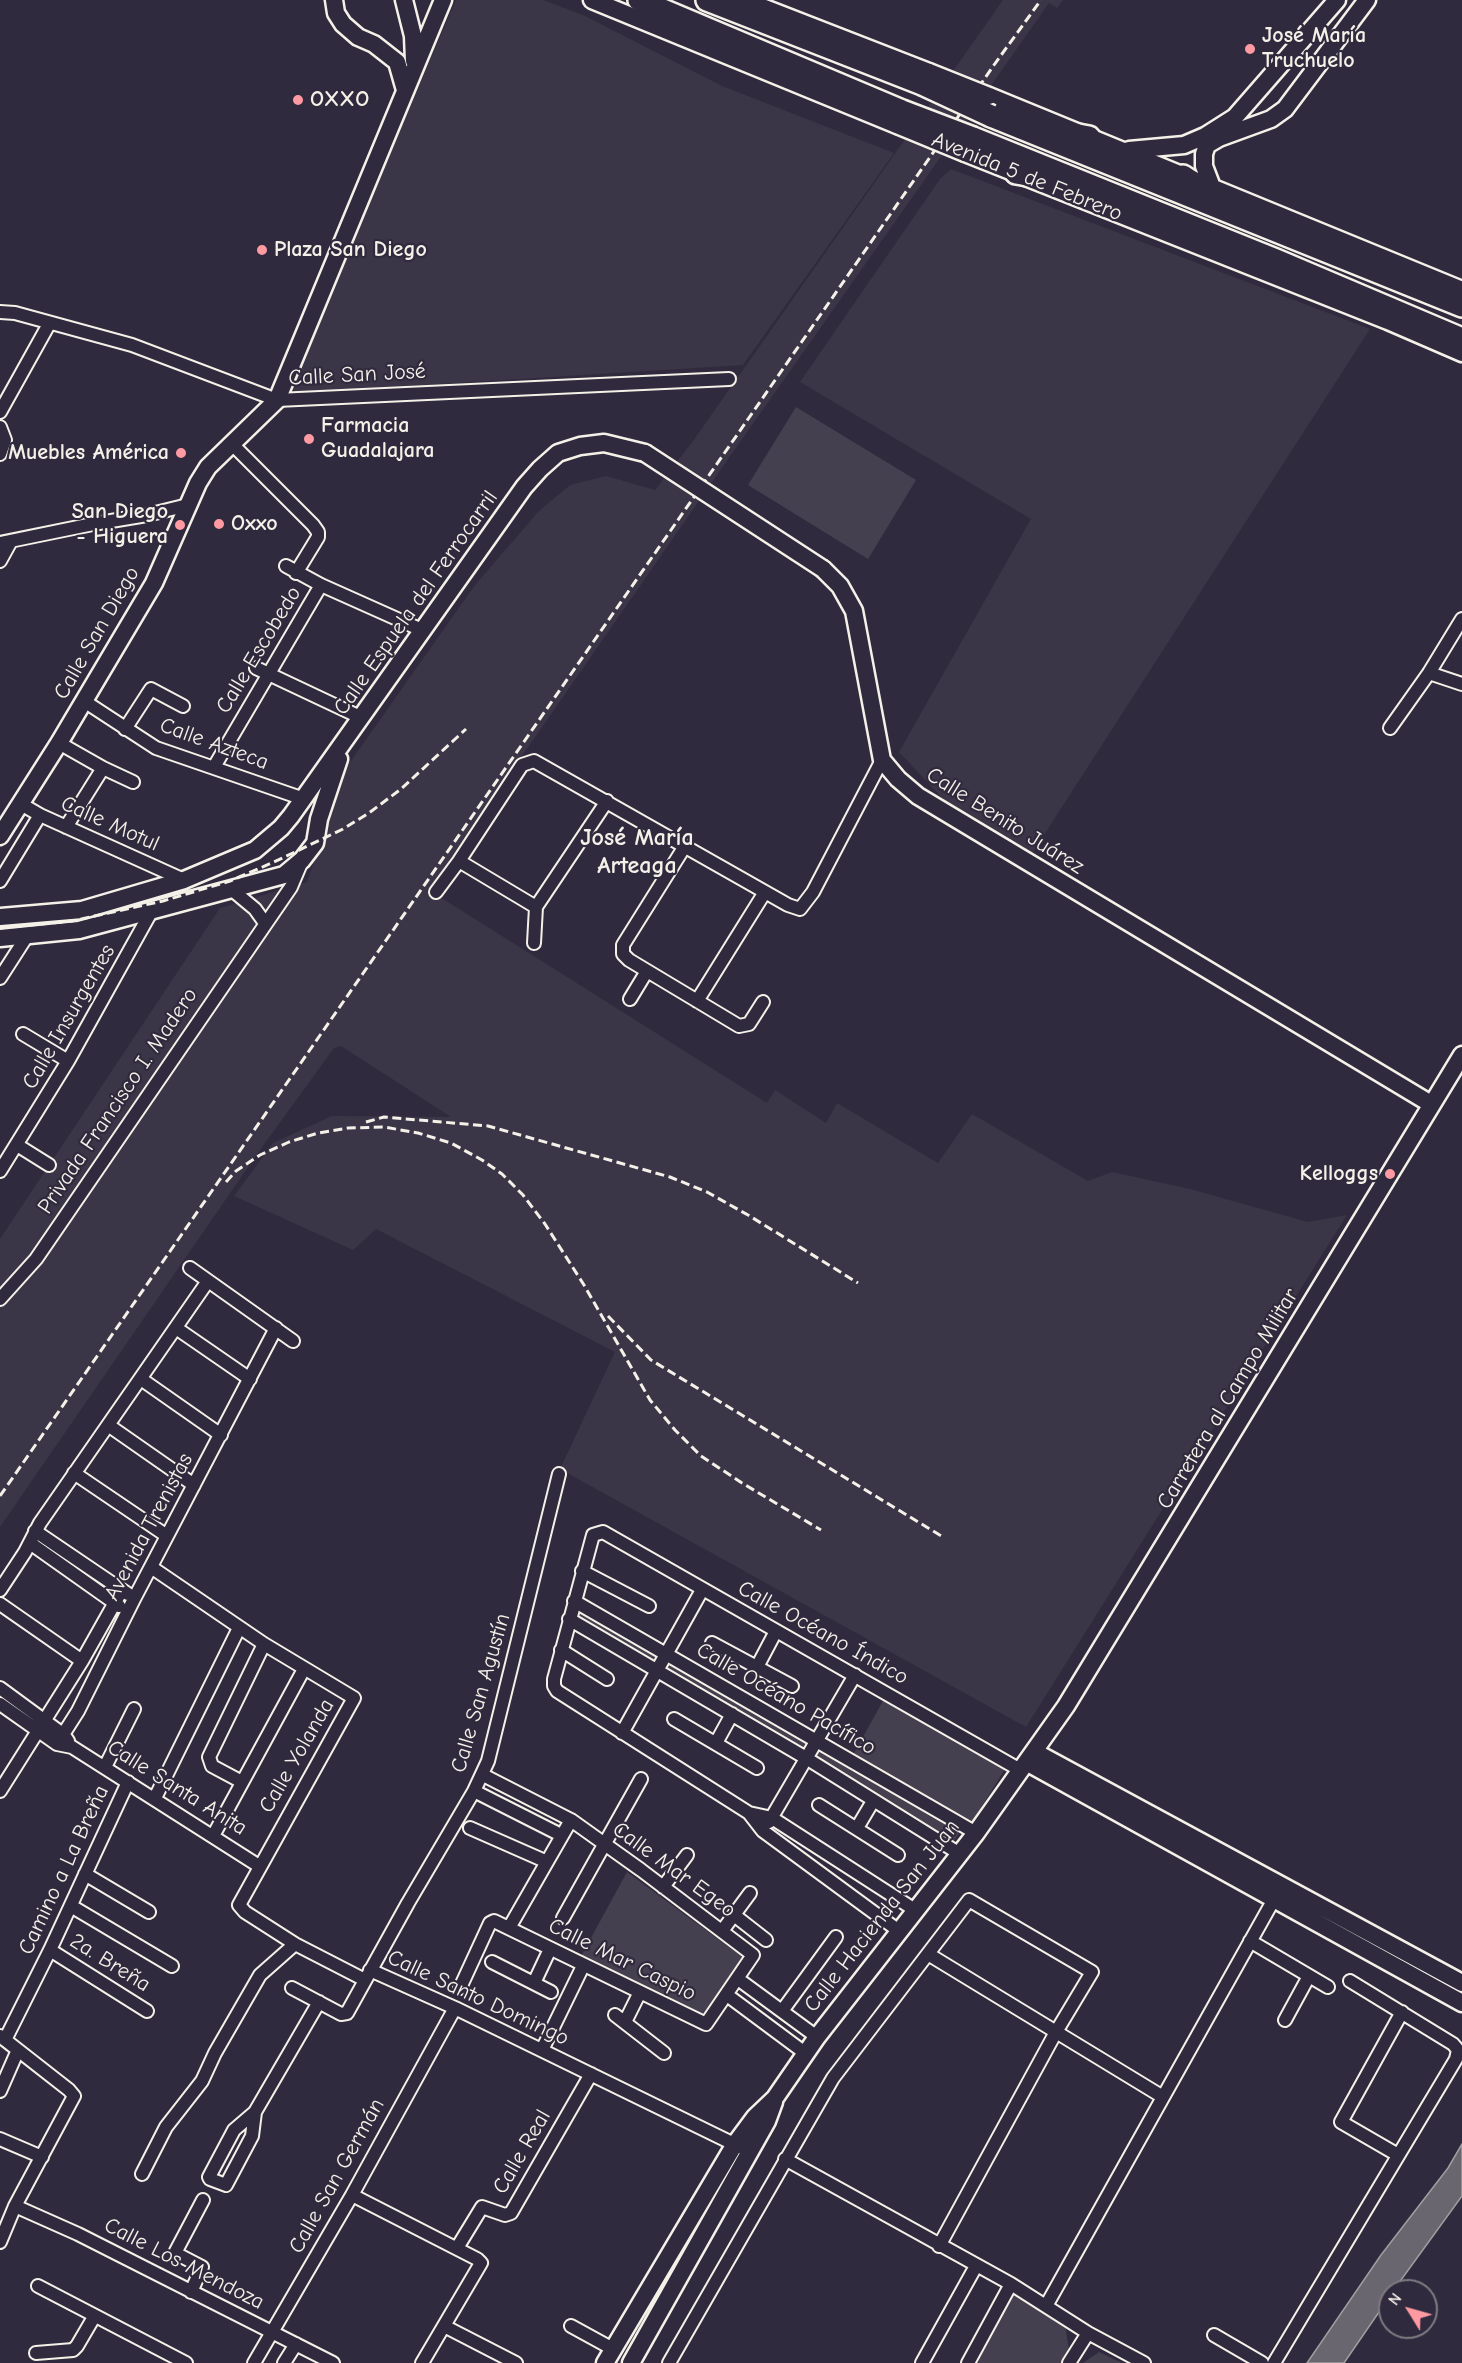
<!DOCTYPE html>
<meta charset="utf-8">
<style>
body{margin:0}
#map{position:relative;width:1462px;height:2363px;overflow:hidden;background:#2f2a3d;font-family:"Comic Neue",sans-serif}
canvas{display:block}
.north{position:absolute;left:1378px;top:2279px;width:60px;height:60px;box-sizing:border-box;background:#2f2a3d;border:2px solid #7e7a81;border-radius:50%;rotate:307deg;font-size:16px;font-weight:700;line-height:24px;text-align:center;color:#f4f1e8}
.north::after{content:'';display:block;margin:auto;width:21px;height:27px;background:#ff9aa2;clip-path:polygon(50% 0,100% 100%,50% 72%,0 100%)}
</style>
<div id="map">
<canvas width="1462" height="2363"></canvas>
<div class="north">N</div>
</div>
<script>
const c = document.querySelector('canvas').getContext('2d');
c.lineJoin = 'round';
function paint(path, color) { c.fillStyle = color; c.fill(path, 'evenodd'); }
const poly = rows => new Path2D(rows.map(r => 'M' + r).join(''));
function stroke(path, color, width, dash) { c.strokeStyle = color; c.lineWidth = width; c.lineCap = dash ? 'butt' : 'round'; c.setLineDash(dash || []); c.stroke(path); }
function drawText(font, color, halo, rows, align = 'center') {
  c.font = font + ' "Comic Neue",sans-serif'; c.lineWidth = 4.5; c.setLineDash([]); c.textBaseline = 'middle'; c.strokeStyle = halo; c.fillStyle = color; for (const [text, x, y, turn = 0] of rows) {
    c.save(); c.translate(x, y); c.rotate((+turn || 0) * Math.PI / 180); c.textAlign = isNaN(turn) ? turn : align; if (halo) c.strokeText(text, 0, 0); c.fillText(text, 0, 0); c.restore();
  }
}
paint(poly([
 [456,0,543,0,585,16,722,86,894,153,743,365,297,393,290,385],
 [1003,0,1063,0,1057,8,1049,3,726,462,429,890,767,1103,775,1090,826,1123,837,1103,938,1163,972,1114,1088,1181,1112,1172,1190,1189,1308,1222,1347,1215,1026,1727,560,1469,615,1352,376,1229,353,1250,234,1196,273,1143,332,1116,451,1117,341,1046,334,1048,257,1154,0,1527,0,1239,220,908,307,882,346,768,475,585,539,511,570,485,606,476,655,490,693,441],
 [951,169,1370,329,1031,855,945,801,899,752,1031,519,800,382,940,179]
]), '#3b3647');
paint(poly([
 [796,407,916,480,868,559,748,485],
 [576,1608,962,1829,952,1844,573,1617],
 [884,1699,1005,1769,971,1824,853,1755],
 [627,1872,745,1959,705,2017,581,1956],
 [1013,2294,1065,2325,1069,2350,1062,2363,975,2363],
 [1099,2352,1122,2363,1083,2363]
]), '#454050');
const water = poly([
 [1462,2144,1462,2196,1393,2291,1390,2291,1390,2296,1344,2363,1307,2363,1381,2255,1448,2168,1462,2144]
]);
paint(water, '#6a6670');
stroke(water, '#a19ea0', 1.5);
const street = poly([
 [0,312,15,313,132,345,277,400,729,379],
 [0,412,49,324],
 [0,427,5,440,0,454],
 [231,443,313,525,318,532,318,537,296,573],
 [0,543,93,524,147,515,188,505],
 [0,561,11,541],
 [286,566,321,585,424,631],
 [256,668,362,718],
 [1429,673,1462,684],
 [84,701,156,748,304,799],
 [1390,728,1429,673,1462,619],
 [125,729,151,689,183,706],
 [59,743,103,768,133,782],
 [214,767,321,585],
 [21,804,40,815,184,880],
 [66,827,103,768],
 [685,846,623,945,623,954,629,960,739,1026,749,1024,763,1002],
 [459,861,536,907],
 [0,881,40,815],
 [231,889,255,909,265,923],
 [436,892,459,861,522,765,534,761,788,905,800,909,813,892,882,760],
 [536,907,607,801],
 [534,943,536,907],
 [0,978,27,936],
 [630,999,647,971],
 [697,1001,765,892],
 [23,1034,68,1061],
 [17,1145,49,1165],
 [0,1171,68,1061,151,912],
 [190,1268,293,1341],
 [0,1299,36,1259,291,887,302,861],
 [176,1328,250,1379],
 [141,1379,221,1435],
 [108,1425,194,1485],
 [74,1473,167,1536],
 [35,1531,128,1594],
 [30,1543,119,1606],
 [151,1567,264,1644,354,1698,239,1905,245,1912,295,1944,365,1980],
 [582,1571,649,1606],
 [0,1590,25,1552,40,1523,208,1281],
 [574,1601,976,1833],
 [0,1604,82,1661],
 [569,1619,806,1758,960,1854],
 [712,1643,792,1686],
 [561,1650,607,1679],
 [757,1667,776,1631],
 [0,1688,64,1735,68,1741],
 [0,1704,57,1744,72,1747,259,1866],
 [674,1719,757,1768],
 [622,1733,702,1590],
 [716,1743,732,1714],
 [57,1744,78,1711,134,1599,276,1328],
 [105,1767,134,1709],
 [242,1782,212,1766,209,1757,264,1644],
 [0,1791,82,1661,122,1590],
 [474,1791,561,1835],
 [155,1798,239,1628],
 [819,1805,898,1855],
 [749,1813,772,1818,915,1910],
 [769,1822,855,1675],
 [470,1828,545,1861],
 [857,1828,873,1801],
 [213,1836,304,1669],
 [85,1874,149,1912],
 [663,1887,687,1855],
 [71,1906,172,1966],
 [734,1915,766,1940],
 [563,1918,641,1779],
 [509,1928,571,1820],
 [722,1931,750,1893],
 [899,1931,763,1831,749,1813,557,1691,554,1686,554,1679,593,1535,603,1532,1022,1771],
 [1250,1941,1328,1987],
 [50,1950,147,2011],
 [928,1954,1163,2097],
 [492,1962,551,1992],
 [370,1970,455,2008,740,2147],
 [738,1979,817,2037],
 [534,1983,550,1949],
 [292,1988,341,2014,347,2013,408,1903,474,1791,488,1761,559,1474],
 [460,1988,490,1923,494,1921,706,2024,753,1955,641,1870,571,1820,483,1775],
 [727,1995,805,2053],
 [782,2011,836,1937],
 [615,2015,664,2053],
 [1285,2020,1309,1976],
 [625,2022,640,1992],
 [0,2036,69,2090,74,2096,15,2206,0,2242],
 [5,2040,50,1950,128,1782],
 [542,2050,583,1966],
 [0,2091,18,2050],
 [255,2112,252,2136,226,2185,210,2179,209,2177,234,2130,255,2112],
 [255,2112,319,2002],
 [0,2139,42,2157],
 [1398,2155,1341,2122,1402,2012],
 [785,2159,1011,2284,1088,2333,1144,2363],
 [142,2174,166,2127,202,2081,215,2053,260,1975,295,1944],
 [352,2195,477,2259,481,2263,422,2363],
 [15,2206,78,2234,333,2363],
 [457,2248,482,2207,505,2215,511,2213,591,2074],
 [38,2286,186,2363],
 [191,2292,202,2267,177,2254,176,2251,203,2200],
 [1046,2306,1278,1892],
 [444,2326,516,2363],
 [571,2326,613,2349],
 [1214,2335,1262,2363],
 [36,2353,73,2350,77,2346,94,2317],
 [254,2363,352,2195,455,2008],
 [284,2363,296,2344],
 [669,2363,833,2078,969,1900,1092,1972,1056,2032,939,2246],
 [922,2363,976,2266],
 [968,2363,1011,2284],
 [1069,2363,1088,2333],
 [1274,2363,1456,2059,1458,2050,1453,2044,1350,1981]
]);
const secondary = poly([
 [334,0,336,13,343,24,358,37,374,44,397,62,405,90],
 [404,0,413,36,414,61],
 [592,0,897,125],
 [744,0,929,72],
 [989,96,1462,290],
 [1129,150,1184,145,1205,136,1235,117,1337,0],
 [965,153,1388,321,1462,353],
 [1212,187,1204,166,1204,154,1207,145,1219,138,1271,119,1285,109,1367,0],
 [823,569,840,586,854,611,882,760,898,779,918,796,1431,1104],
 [0,836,59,743,154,583,198,483,208,467,277,400,443,0],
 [0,917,82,910,184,880,255,850,281,828,291,816,524,487,540,469,558,453,580,446,604,443,645,453],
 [0,938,79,930,284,875,302,860,315,843,319,819,339,759],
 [1035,1752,1462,1983],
 [1028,1763,1462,2003],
 [605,2363,735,2144,755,2117,775,2098,817,2037,976,1833,1066,1706,1462,1055],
 [631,2363,767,2121,774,2102]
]);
const highway = poly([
 [639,0,902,111],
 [707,0,922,84],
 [991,116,1462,306],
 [1051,130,1089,137],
 [973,138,1276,260,1462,339],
 [1016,173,1051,179],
 [1183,176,1213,196]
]);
stroke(street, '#f4f1e8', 16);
stroke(secondary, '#f4f1e8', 21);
stroke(highway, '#f4f1e8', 26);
stroke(street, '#2f2a3d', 12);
stroke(secondary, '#2f2a3d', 16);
stroke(highway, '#2f2a3d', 21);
stroke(poly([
 [0,928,72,921,163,901,230,881,274,862,343,829,369,813,401,789,466,729],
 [366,1122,384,1117,488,1126,670,1177,707,1192,748,1215,858,1283],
 [226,1182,236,1171,260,1155,289,1142,318,1133,348,1128,384,1127,418,1133,451,1143,482,1160,502,1174,523,1195,545,1224,584,1285,650,1400,675,1430,701,1456,742,1483,821,1530],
 [608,1316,651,1360,943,1537],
 [0,1496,994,65,1041,0]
]), '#f4f1e8', 3, [9, 4.5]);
const secondaryBridge = poly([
 [929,72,989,96],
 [897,125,965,153],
 [645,453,823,569]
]);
const highwayBridge = poly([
 [922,84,991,116],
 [902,111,973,138]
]);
stroke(secondaryBridge, '#f4f1e8', 21, []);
stroke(highwayBridge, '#f4f1e8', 26, []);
stroke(secondaryBridge, '#2f2a3d', 16);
stroke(highwayBridge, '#2f2a3d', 21);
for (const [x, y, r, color] of [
 [1250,49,6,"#ff9aa2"],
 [298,100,6,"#ff9aa2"],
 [262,250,6,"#ff9aa2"],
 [309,439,6,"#ff9aa2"],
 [181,453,6,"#ff9aa2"],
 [219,524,6,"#ff9aa2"],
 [180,525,6,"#ff9aa2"],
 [1390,1174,6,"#ff9aa2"]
]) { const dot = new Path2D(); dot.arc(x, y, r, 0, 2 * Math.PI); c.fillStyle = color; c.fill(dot); stroke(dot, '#2f2a3d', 2); }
drawText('bold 22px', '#f4f1e8', '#2f2a3d', [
 ["José María",1262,36],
 ["Truchuelo",1262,61],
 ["OXXO",310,100],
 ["Plaza San Diego",274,250],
 ["Farmacia",321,426],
 ["Guadalajara",321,451],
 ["Muebles América",169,453,"right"],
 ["San Diego",168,512,"right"],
 ["- Higuera",168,537,"right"],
 ["Oxxo",231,524],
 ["Kelloggs",1378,1174,"right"]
], 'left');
drawText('22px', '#f4f1e8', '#2f2a3d', [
 ["Avenida 5 de Febrero",1027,177,22],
 ["Calle San José",357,375,-3],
 ["Calle Espuela del Ferrocarril",416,603,-55],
 ["Calle San Diego",97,633,-60],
 ["Calle Escobedo",259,650,-59],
 ["Calle Azteca",214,744,20],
 ["Calle Benito Juárez",1005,821,32],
 ["Calle Motul",110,824,24],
 ["Calle Insurgentes",69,1017,-60],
 ["Privada Francisco I. Madero",118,1101,-56],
 ["Carretera al Campo Militar",1228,1399,-59],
 ["Avenida Trenistas",149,1527,-62],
 ["Calle Océano Índico",823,1633,29],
 ["Calle San Agustín",481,1693,-74],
 ["Calle Océano Pacífico",786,1699,30],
 ["Calle Yolanda",297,1756,-60],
 ["Calle Santa Anita",177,1788,32],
 ["Camino a La Breña",64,1870,-65],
 ["Calle Mar Egeo",674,1870,36],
 ["Calle Hacienda San Juan",882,1916,-52],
 ["Calle Mar Caspio",622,1960,26],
 ["2a. Breña",110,1963,32],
 ["Calle Santo Domingo",478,1998,25],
 ["Calle Real",522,2152,-60],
 ["Calle San Germán",337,2176,-61],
 ["Calle Los Mendoza",184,2264,27]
]);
drawText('bold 24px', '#f4f1e8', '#2f2a3d', [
 ["José María",637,838],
 ["Arteaga",637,866]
]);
</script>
